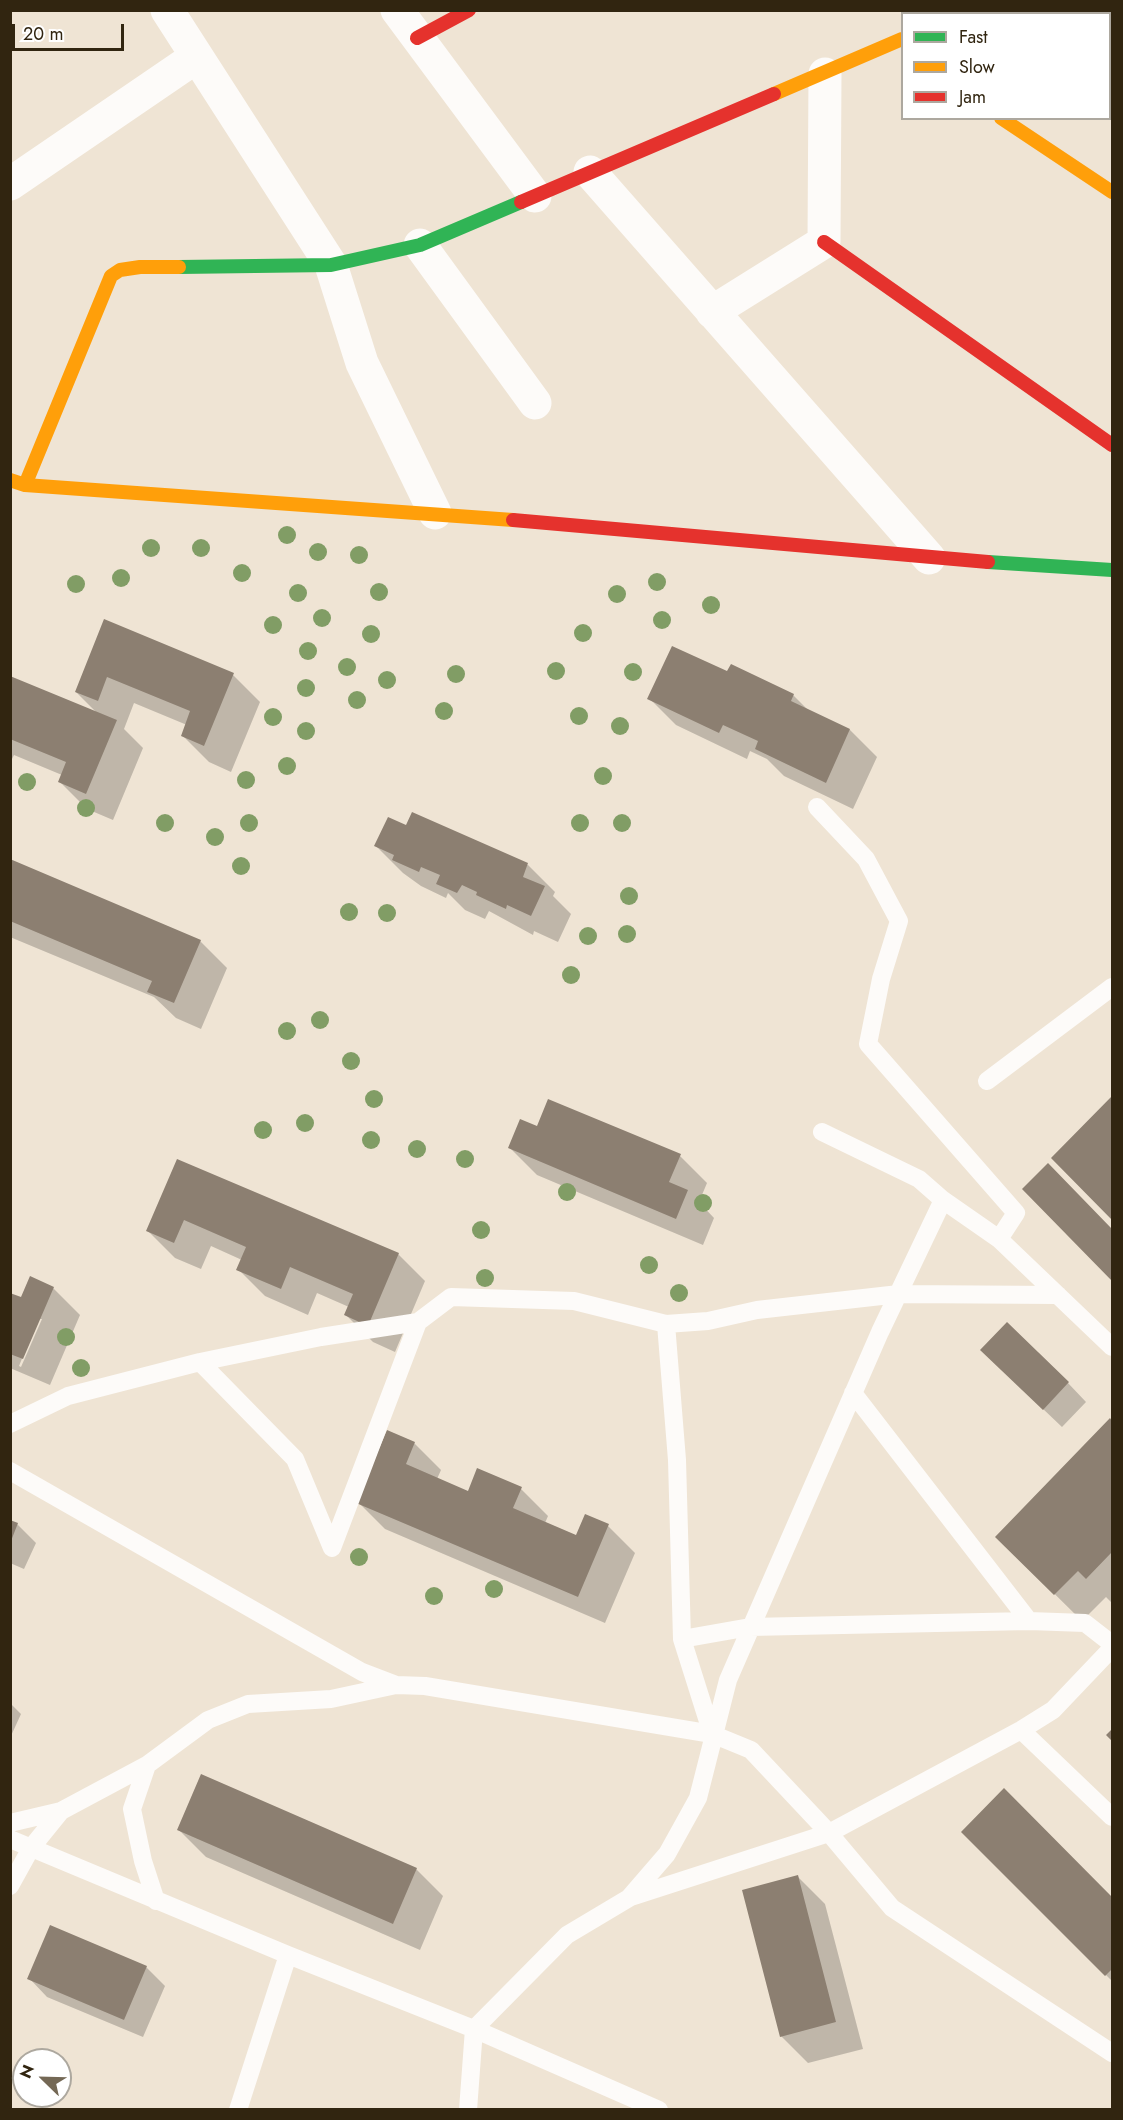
<!DOCTYPE html>
<style>
body{margin:0}
#map{position:relative;width:1123px;height:2120px;overflow:hidden;background:#efe4d4;font-family:Jost,sans-serif}
canvas{display:block}
.frame{position:absolute;inset:0;border:12px solid #312510;pointer-events:none}
.legend{position:absolute;left:901px;top:12px;width:210px;height:108px;box-sizing:border-box;background:#fff;border:2px solid #ada89f;margin:0;padding:8px 10px;list-style:none;font-size:18px;color:#312510}
.legend li{display:flex;align-items:center;gap:12px;height:30px}
.legend b{width:30px;border:2px solid #ada89f}
.north{position:absolute;left:12px;top:2048px;width:60px;height:60px;box-sizing:border-box;background:#fff;border:2px solid #ada89f;border-radius:50%;rotate:293deg;font-size:16px;font-weight:700;line-height:24px;text-align:center;color:#312510}
.north::after{content:'';display:block;margin:auto;width:21px;height:27px;background:#746855;clip-path:polygon(50% 0,100% 100%,50% 72%,0 100%)}
.scale{position:absolute;left:12px;top:24px;width:112px;height:27px;box-sizing:border-box;border:3px solid #312510;border-top:0;padding-left:8px;font-size:18px;line-height:21px;white-space:nowrap;color:#312510;-webkit-text-stroke:4px #fff;paint-order:stroke}
</style>
<div id="map">
<canvas width="1123" height="2120"></canvas>
<div class="frame"></div>
<ul class="legend">
<li><b style="height:8px;background:#30b455"></b>Fast</li>
<li><b style="height:8px;background:#ff9f0a"></b>Slow</li>
<li><b style="height:8px;background:#e5322d"></b>Jam</li>
</ul>
<div class="north">N</div>
<div class="scale">20 m</div>
</div>
<script>
const c = document.querySelector('canvas').getContext('2d');
c.lineJoin = 'round';
function paint(path, color) { c.fillStyle = color; c.fill(path, 'evenodd'); }
const poly = rows => new Path2D(rows.map(r => 'M' + r).join(''));
function stroke(path, color, width, dash) { c.strokeStyle = color; c.lineWidth = width; c.lineCap = dash ? 'butt' : 'round'; c.setLineDash(dash || []); c.stroke(path); }
paint(poly([
 [105,621,233,675,260,702,231,772,209,762,182,735,187,725,134,703,124,729,143,748,113,820,87,809,60,782,62,775,14,755,10,763,10,677,98,714,76,692],
 [793,695,809,711,850,730,877,757,853,809,784,776,767,759,750,751,747,759,676,725,649,698],
 [413,814,528,865,555,892,553,896,571,914,558,942,534,931,533,935,489,911,485,919,465,910,448,893,446,898,421,886,403,873,376,846,407,827],
 [10,861,200,941,227,968,201,1029,176,1018,154,997,10,937],
 [1112,1098,1112,1218,1053,1158],
 [538,1128,680,1156,707,1183,699,1202,714,1218,703,1245,537,1175,510,1148],
 [177,1161,398,1254,425,1281,395,1352,373,1342,346,1315,349,1307,317,1293,308,1315,265,1296,238,1269,242,1260,211,1246,201,1269,175,1258,148,1231],
 [1048,1165,1112,1230,1112,1279,1024,1189],
 [53,1288,80,1315,50,1385,10,1368,10,1294,22,1299],
 [38,1319,42,1319,21,1367,19,1366],
 [1000,1368,1068,1383,1086,1402,1062,1427],
 [1110,1421,1112,1423,1112,1603,1106,1597,1082,1621,997,1537],
 [414,1443,441,1470,437,1479,468,1493,521,1489,548,1516,545,1523,577,1537,608,1526,635,1553,605,1623,385,1529,358,1502],
 [10,1521,17,1524,36,1543,24,1569,10,1563],
 [10,1703,21,1714,10,1738],
 [1004,1790,1112,1899,1112,1981,963,1832],
 [179,1830,416,1869,443,1896,420,1950,206,1857],
 [798,1877,825,1904,863,2049,808,2063,781,2036],
 [146,1967,165,1986,143,2037,47,1997,29,1978]
]), '#0003');
paint(poly([
 [104,619,234,673,204,746,181,736,190,711,107,677,98,701,75,692],
 [672,646,727,671,731,664,794,694,791,701,850,729,826,783,755,749,758,741,723,725,719,733,647,699],
 [10,676,117,720,86,794,58,782,66,762,10,739],
 [412,812,528,863,523,877,545,886,531,916,507,905,506,909,476,895,477,892,462,885,457,893,436,884,440,875,421,867,419,872,392,860,394,855,374,846,388,817,406,825],
 [10,859,201,940,174,1003,147,992,152,981,10,921],
 [1112,1096,1112,1220,1051,1158],
 [548,1099,681,1154,669,1182,688,1190,676,1219,508,1148,520,1119,537,1126],
 [177,1159,399,1253,368,1326,344,1315,353,1294,290,1267,281,1289,236,1270,246,1247,184,1220,174,1243,146,1231],
 [1048,1163,1112,1229,1112,1281,1022,1189],
 [30,1276,54,1287,23,1359,10,1354,10,1293,21,1297],
 [1007,1322,1069,1382,1043,1410,980,1350],
 [1110,1418,1112,1421,1112,1552,1086,1579,1078,1571,1054,1595,995,1537],
 [387,1430,415,1442,406,1464,468,1491,477,1468,522,1487,513,1508,576,1535,585,1514,609,1524,578,1597,356,1503],
 [10,1520,18,1523,11,1541,10,1541],
 [1112,1729,1112,1741,1106,1735],
 [201,1774,417,1868,393,1924,177,1830],
 [1004,1788,1112,1897,1112,1969,1105,1976,961,1832],
 [798,1875,836,2022,780,2037,742,1890],
 [50,1925,147,1966,124,2020,27,1979]
]), '#8c7f71');
stroke(poly([
 [817,807,866,859,899,921,881,979,868,1044,1016,1213,999,1239],
 [987,1081,1112,987],
 [822,1132,919,1179,943,1200,999,1239,1112,1347],
 [666,1324,677,1460,682,1639,712,1734],
 [200,1362,295,1459,332,1548,418,1322],
 [853,1393,1029,1621],
 [10,1424,68,1396,200,1362,321,1337,418,1322,451,1297,574,1301,666,1324,708,1321,757,1310,899,1294,1058,1295],
 [10,1471,362,1672,396,1685],
 [682,1639,750,1627,1029,1621,1085,1623,1112,1644],
 [1021,1730,1112,1817],
 [147,1765,132,1809,143,1861,156,1901],
 [10,1823,61,1811,147,1765,208,1720,248,1704,331,1699,396,1685,425,1686,712,1734,751,1750,829,1833,892,1908,1112,2053],
 [10,1839,288,1955,474,2029,659,2110],
 [10,1886,31,1848,61,1811],
 [631,1897,829,1833,1021,1730,1053,1710,1112,1648],
 [238,2110,288,1955],
 [468,2110,474,2029,567,1935,629,1898,667,1854,698,1798,728,1680,880,1332,943,1200]
]), '#fdfbf9', 18);
stroke(poly([
 [167,10,331,265,362,363,435,513],
 [397,10,535,196],
 [967,14,974,10],
 [590,172,929,558],
 [10,184,196,57],
 [420,245,535,403],
 [712,312,824,242,825,74]
]), '#fdfbf9', 33);
stroke(poly([
 [179,267,331,265,420,245,521,202],
 [988,562,1112,570]
]), '#30b455', 14);
stroke(poly([
 [774,94,902,39],
 [1001,118,1112,192],
 [10,480,25,485,513,520],
 [25,485,111,276,120,270,140,267,179,267]
]), '#ff9f0a', 14);
stroke(poly([
 [417,38,469,10],
 [521,202,774,94],
 [824,242,1112,445],
 [513,520,988,562]
]), '#e5322d', 14);
c.fillStyle = '#819d65';
for (const [x, y] of [
 [287,535],
 [151,548],
 [201,548],
 [318,552],
 [359,555],
 [242,573],
 [121,578],
 [657,582],
 [76,584],
 [379,592],
 [298,593],
 [617,594],
 [711,605],
 [322,618],
 [662,620],
 [273,625],
 [583,633],
 [371,634],
 [308,651],
 [347,667],
 [556,671],
 [633,672],
 [456,674],
 [387,680],
 [306,688],
 [357,700],
 [444,711],
 [579,716],
 [273,717],
 [620,726],
 [306,731],
 [287,766],
 [603,776],
 [246,780],
 [27,782],
 [86,808],
 [165,823],
 [249,823],
 [580,823],
 [622,823],
 [215,837],
 [241,866],
 [629,896],
 [349,912],
 [387,913],
 [627,934],
 [588,936],
 [571,975],
 [320,1020],
 [287,1031],
 [351,1061],
 [374,1099],
 [305,1123],
 [263,1130],
 [371,1140],
 [417,1149],
 [465,1159],
 [567,1192],
 [703,1203],
 [481,1230],
 [649,1265],
 [485,1278],
 [679,1293],
 [66,1337],
 [81,1368],
 [359,1557],
 [494,1589],
 [434,1596]
]) { c.beginPath(); c.arc(x, y, 9, 0, 2 * Math.PI); c.fill(); }
</script>
